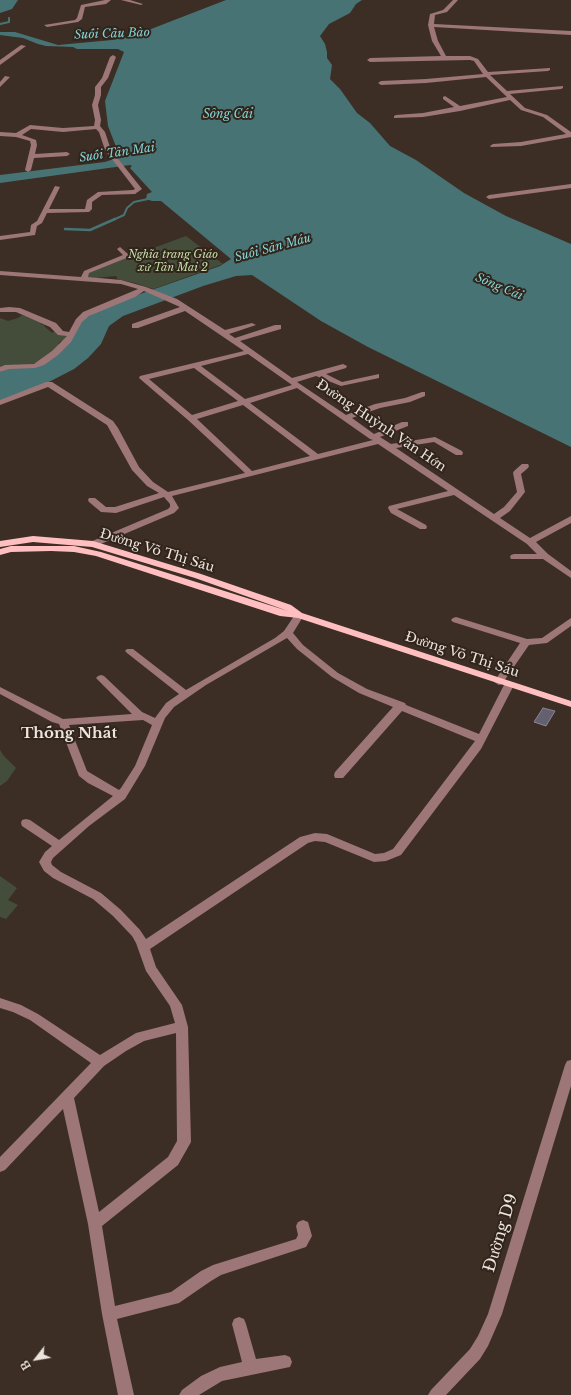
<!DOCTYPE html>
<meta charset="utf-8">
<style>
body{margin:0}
#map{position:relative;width:571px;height:1395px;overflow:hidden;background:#3c2e25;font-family:"Libre Baskerville",serif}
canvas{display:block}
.north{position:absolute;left:16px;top:1339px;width:40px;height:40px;-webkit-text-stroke:3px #31241b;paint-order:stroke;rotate:239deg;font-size:11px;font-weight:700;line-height:16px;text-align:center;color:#ede4de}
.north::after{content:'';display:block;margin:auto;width:14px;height:18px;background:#ede4de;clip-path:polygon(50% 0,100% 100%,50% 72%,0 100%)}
</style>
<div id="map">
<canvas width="571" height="1395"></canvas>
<div class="north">B</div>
</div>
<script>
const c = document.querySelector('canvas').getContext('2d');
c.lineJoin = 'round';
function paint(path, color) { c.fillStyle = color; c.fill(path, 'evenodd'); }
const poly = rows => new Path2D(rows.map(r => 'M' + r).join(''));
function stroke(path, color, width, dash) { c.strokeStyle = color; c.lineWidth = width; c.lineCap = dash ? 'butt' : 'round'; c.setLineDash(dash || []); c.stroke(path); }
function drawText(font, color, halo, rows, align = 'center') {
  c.font = font + ' "Libre Baskerville",serif'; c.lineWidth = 4; c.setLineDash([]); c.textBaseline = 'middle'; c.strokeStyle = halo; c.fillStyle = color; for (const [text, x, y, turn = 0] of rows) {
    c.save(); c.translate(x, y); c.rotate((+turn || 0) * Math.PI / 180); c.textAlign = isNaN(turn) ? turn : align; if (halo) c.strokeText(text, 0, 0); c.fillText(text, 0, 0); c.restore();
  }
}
paint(poly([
 [186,236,223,264,153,289,135,283,117,279,117,277,115,276,95,278,87,277,88,272],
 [22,315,43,323,40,324,45,325,44,326,52,333,56,330,69,335,64,341,61,341,58,344,60,345,39,362,30,365,6,365,0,368,0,318,8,321,18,318],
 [0,750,4,756,16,768,7,781,0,786],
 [0,876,17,888,8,900,18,905,6,919,0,917]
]), '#444d3a');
paint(poly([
 [0,0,18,0,12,9,0,13],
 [226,0,362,0,356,4,350,13,329,24,320,36,325,44,327,52,327,58,332,65,330,79,340,89,357,113,370,123,390,146,416,160,464,193,506,216,571,244,571,447,368,347,321,321,252,275,236,276,203,286,123,316,109,326,101,344,88,358,74,369,41,386,0,401,0,372,9,368,43,364,82,320,106,306,220,266,231,259,161,201,152,201,146,199,147,194,152,192,130,168,132,166,130,165,0,183,0,175,105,162,120,157,108,126,105,101,124,52,118,49,77,49,73,47,46,46,38,44,23,38,0,35,0,32,15,32,58,45,112,40,133,36]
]), '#487374');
stroke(poly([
 [0,24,9,22,9,18],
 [113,220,124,215,127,208,134,202,148,199]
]), '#487374', 2);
stroke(poly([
 [65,229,90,230,115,219]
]), '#487374', 2.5);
const building = poly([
 [543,708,555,711,546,726,534,722,543,708]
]);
paint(building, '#64606f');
stroke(building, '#898596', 1);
paint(poly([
 [105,0,111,0,106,4,85,7,82,19,78,22,47,27,44,25,75,20,77,18,81,5,105,0],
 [121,0,130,0,143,4,141,5,121,0],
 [453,0,458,0,447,12,435,15,434,24,571,31,571,35,434,27,438,41,446,56,470,56,478,59,488,72,550,68,550,70,548,71,490,75,507,91,563,86,563,88,561,89,510,94,525,108,547,115,571,132,571,137,521,146,491,147,490,146,493,144,521,142,566,134,543,117,521,110,510,100,460,111,423,117,394,118,394,116,396,115,423,113,454,107,443,99,443,97,445,96,460,106,507,97,486,77,426,83,381,85,378,83,381,81,426,79,483,74,474,61,470,60,370,62,367,60,370,58,441,56,432,41,428,25,430,14,443,10,453,0],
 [21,45,26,46,0,65,0,60,21,45],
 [113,55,116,57,108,78,101,87,101,95,98,105,101,120,100,126,105,132,111,150,142,189,135,194,102,195,92,202,92,209,89,212,47,213,42,223,37,226,35,235,0,240,0,236,30,232,31,225,37,221,55,186,60,187,49,209,85,209,87,200,98,192,133,190,135,189,105,150,99,132,96,129,63,132,31,129,22,135,36,140,37,145,35,154,67,152,70,154,67,156,34,158,31,170,28,172,25,170,31,145,30,141,16,137,0,136,0,132,16,133,30,125,63,128,94,126,95,120,92,105,95,95,95,87,102,78,110,57,113,55],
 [5,76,10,77,0,87,0,82,5,76],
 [571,184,571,188,489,199,486,197,489,195,571,184],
 [120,247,129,255,129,257,89,273,88,277,121,280,146,287,177,299,225,330,252,323,256,325,229,334,235,338,275,325,281,325,281,329,240,341,292,378,343,364,347,366,346,368,326,374,342,382,379,374,379,378,341,386,316,376,297,382,346,415,375,404,405,398,422,392,425,392,425,396,410,402,380,408,352,418,374,434,402,422,408,422,408,426,380,437,391,444,435,437,462,451,463,453,462,455,456,455,434,442,396,448,494,514,504,507,517,492,513,473,514,471,522,464,528,464,529,466,528,468,521,474,525,492,510,511,500,518,530,538,571,516,571,523,536,542,548,554,571,571,571,578,543,559,511,559,510,557,511,555,514,554,537,554,527,544,454,495,397,509,426,525,427,527,426,529,420,529,391,513,388,508,389,506,448,491,378,444,172,496,179,508,174,513,96,546,90,546,89,544,90,542,168,509,170,507,170,504,164,497,116,513,101,512,89,502,88,500,89,498,95,498,106,507,115,507,159,493,147,486,132,470,107,425,48,387,0,405,0,400,46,382,52,382,113,421,118,428,139,467,153,482,168,492,245,473,188,420,139,378,140,376,244,351,185,311,138,328,132,328,132,324,180,307,144,291,135,297,89,316,82,322,71,342,58,355,44,365,35,368,9,369,0,372,0,367,5,365,34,364,38,361,52,351,67,336,58,335,50,327,16,312,0,312,0,308,9,307,20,308,56,323,63,331,69,332,76,319,83,312,138,289,121,284,0,275,0,271,81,277,84,271,123,255,117,249,120,247],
 [248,354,292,385,245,399,201,366,248,354],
 [194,368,238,401,192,415,149,379,194,368],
 [297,388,370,439,373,440,318,454,250,403,297,388],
 [243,405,310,456,252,471,197,419,243,405],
 [299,612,304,615,293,633,303,645,338,673,367,689,405,703,406,705,479,734,505,683,513,683,514,685,481,749,401,855,386,861,374,862,325,842,315,841,308,843,150,949,156,967,182,1005,188,1027,191,1142,178,1165,102,1226,115,1306,171,1292,201,1271,213,1265,296,1239,298,1235,296,1226,298,1222,303,1220,308,1222,312,1236,306,1247,221,1275,211,1281,179,1303,117,1319,134,1395,118,1395,102,1314,88,1224,63,1109,5,1170,0,1172,0,1157,91,1063,30,1020,13,1012,0,1008,0,998,21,1005,38,1014,100,1055,136,1033,175,1023,170,1006,146,971,136,943,132,936,113,916,93,899,53,878,44,871,39,862,45,852,52,846,22,826,21,823,22,820,26,819,30,820,59,840,113,796,88,783,79,776,59,724,52,722,0,694,0,687,63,719,132,714,96,678,98,676,101,675,104,676,142,712,155,718,166,703,179,694,127,653,125,651,127,649,133,649,186,690,275,638,284,631,296,613,299,612],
 [287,638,297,649,332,677,359,693,393,707,335,772,334,775,335,778,343,778,402,711,475,741,393,849,384,853,375,854,327,834,315,833,300,837,146,939,140,930,121,910,101,893,61,872,52,865,51,862,53,858,89,826,125,799,145,766,165,718,174,707,206,685,287,638],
 [143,720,152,725,135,766,121,788,119,790,87,771,69,725,143,720],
 [176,1033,177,1141,168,1157,99,1212,74,1098,104,1066,126,1051,144,1041,176,1033],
 [456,617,527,639,542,638,571,618,571,626,547,643,529,645,502,684,499,685,494,682,520,643,453,622,451,620,453,618,456,617],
 [571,1060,571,1086,502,1314,488,1346,480,1359,446,1395,428,1395,431,1390,470,1349,478,1336,488,1314,565,1065,567,1061,571,1060],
 [239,1317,244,1319,246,1324,256,1359,285,1355,290,1357,292,1362,290,1367,222,1381,199,1395,179,1395,182,1390,201,1376,220,1367,242,1362,232,1324,234,1319,239,1317]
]), '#9d7677');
paint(poly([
 [33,536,93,541,201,574,291,605,302,613,571,701,571,707,298,618,280,616,96,556,74,552,51,551,11,552,0,555,0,549,11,546,74,546,101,552,288,611,195,578,92,547,33,542,0,547,0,541,33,536]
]), '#ffbfc1');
drawText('italic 11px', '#c4dea8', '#31241b', [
 ["Nghĩa trang Giáo",173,255],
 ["xứ Tân Mai 2",173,268]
]);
drawText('italic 12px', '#83d2d5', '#31241b', [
 ["Suối Cầu Bào",112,34,-2],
 ["Sông Cái",228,115],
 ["Suối Tân Mai",117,153,-8],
 ["Suối Săn Máu",273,248,-15],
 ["Sông Cái",499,287,23]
]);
drawText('13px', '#ede4de', '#31241b', [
 ["Đường Huỳnh Văn Hớn",381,426,34],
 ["Đường Võ Thị Sáu",157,551,17],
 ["Đường Võ Thị Sáu",462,655,18]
]);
drawText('bold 15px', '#ede4de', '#31241b', [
 ["Thống Nhất",69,734]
]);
drawText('16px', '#ede4de', '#31241b', [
 ["Đường D9",501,1233,-73]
]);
</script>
